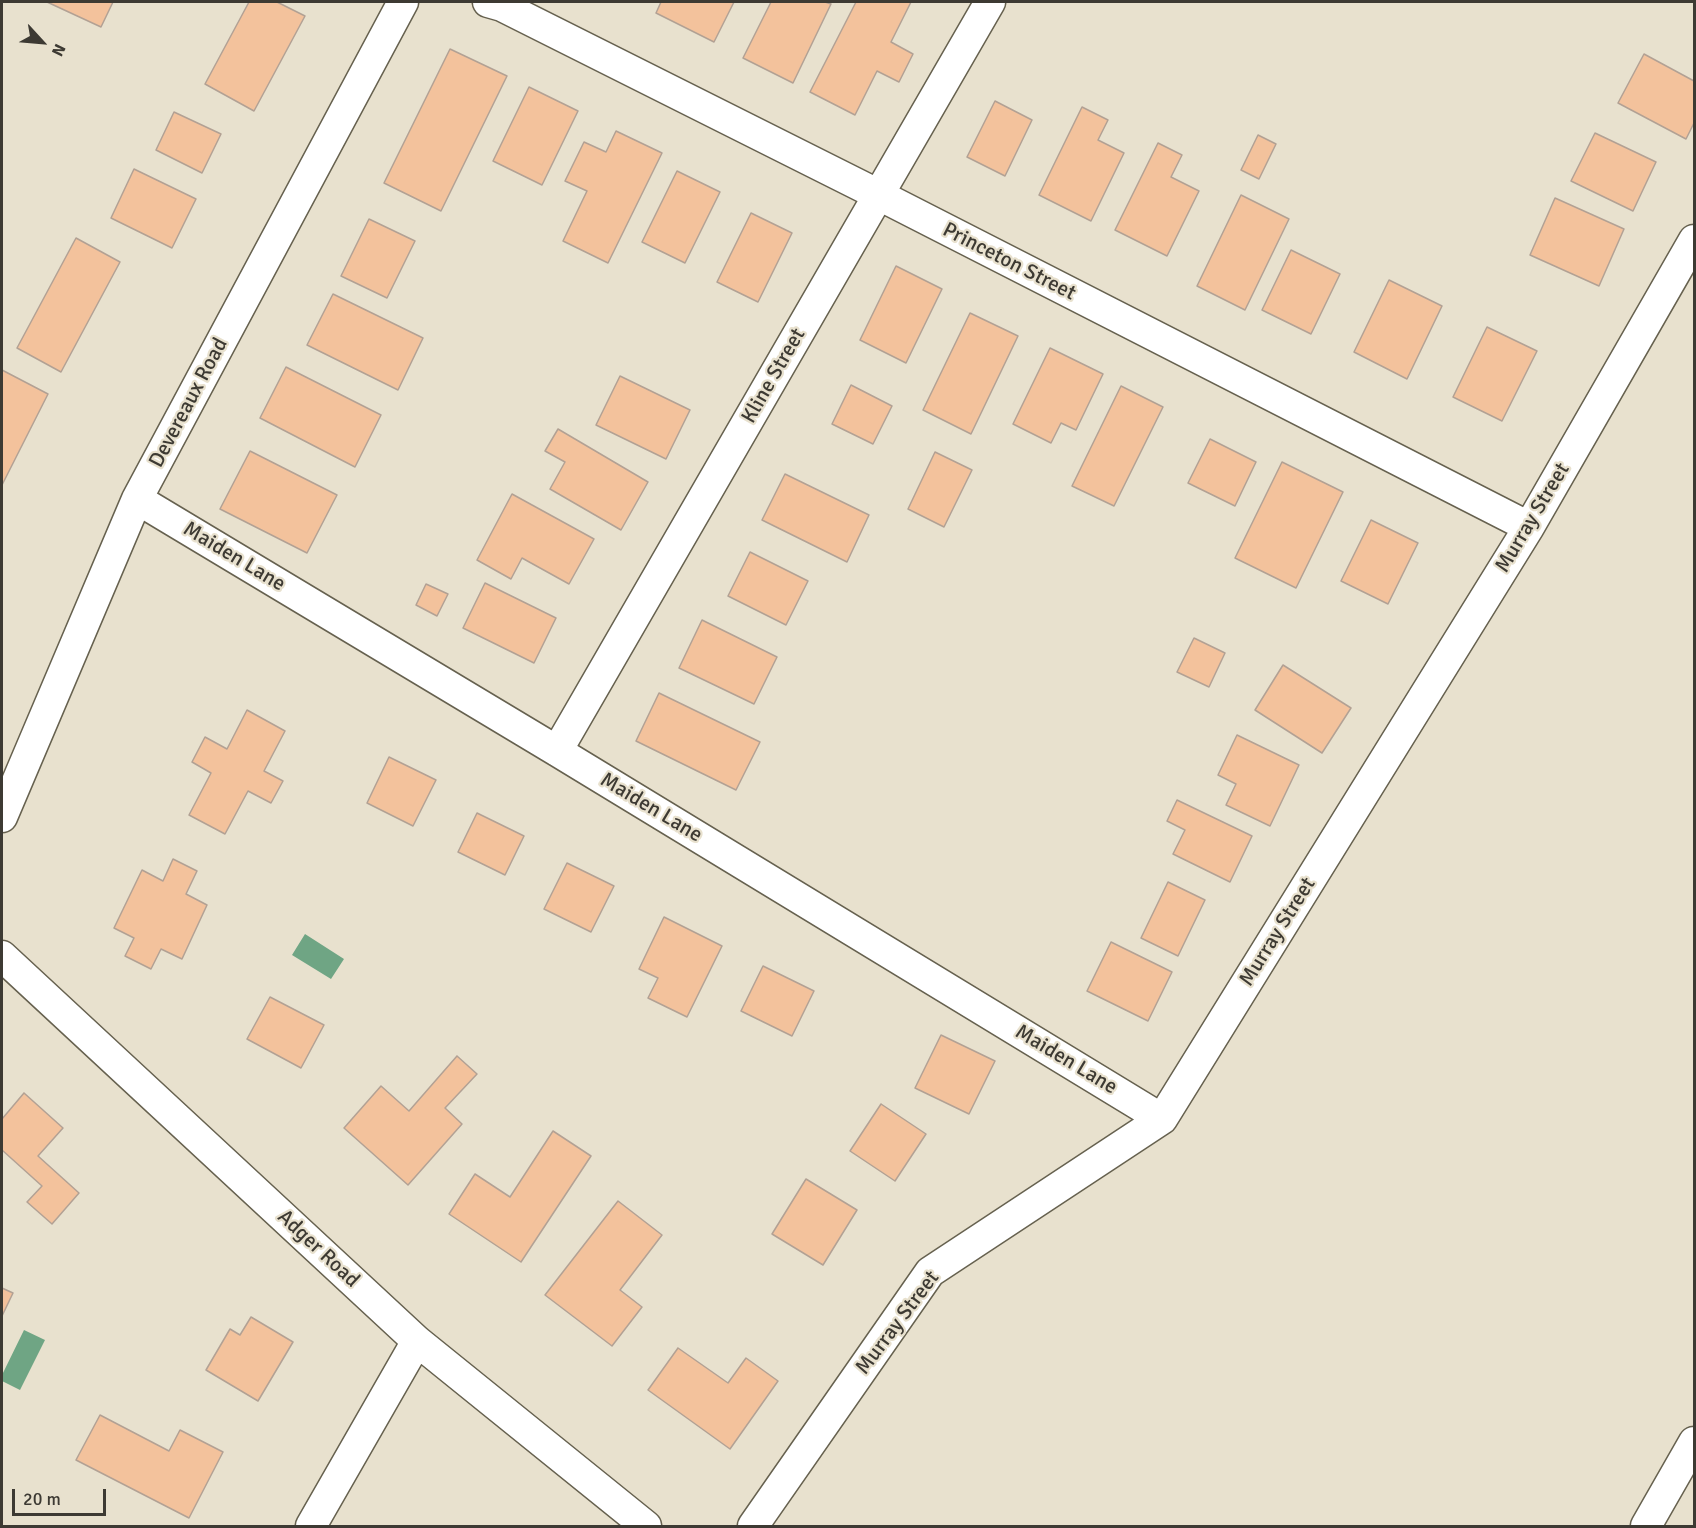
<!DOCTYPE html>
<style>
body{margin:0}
#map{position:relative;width:1696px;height:1528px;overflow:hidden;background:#e8e1ce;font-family:Signika,sans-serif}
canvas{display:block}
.frame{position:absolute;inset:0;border:3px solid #3d3a33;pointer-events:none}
.north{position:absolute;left:12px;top:12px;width:60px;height:60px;-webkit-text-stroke:4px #e8e1ce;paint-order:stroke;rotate:116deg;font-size:16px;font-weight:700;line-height:24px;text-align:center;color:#3d3a33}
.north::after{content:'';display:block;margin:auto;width:21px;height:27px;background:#3d3a33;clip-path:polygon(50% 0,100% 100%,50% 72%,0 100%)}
.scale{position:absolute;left:12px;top:1489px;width:94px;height:27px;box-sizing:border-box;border:3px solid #3d3a33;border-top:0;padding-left:8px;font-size:18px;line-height:21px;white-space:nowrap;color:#3d3a33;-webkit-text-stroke:4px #e8e1ce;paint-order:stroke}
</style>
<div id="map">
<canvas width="1696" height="1528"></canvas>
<div class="frame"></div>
<div class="north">N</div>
<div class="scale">20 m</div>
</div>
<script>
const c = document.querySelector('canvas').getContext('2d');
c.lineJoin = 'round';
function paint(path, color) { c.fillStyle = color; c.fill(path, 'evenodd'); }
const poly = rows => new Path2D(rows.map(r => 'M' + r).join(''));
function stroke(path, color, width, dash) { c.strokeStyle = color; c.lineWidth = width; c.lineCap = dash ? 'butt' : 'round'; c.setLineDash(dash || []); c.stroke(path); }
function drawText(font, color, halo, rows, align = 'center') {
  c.font = font + ' Signika,sans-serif'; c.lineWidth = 4.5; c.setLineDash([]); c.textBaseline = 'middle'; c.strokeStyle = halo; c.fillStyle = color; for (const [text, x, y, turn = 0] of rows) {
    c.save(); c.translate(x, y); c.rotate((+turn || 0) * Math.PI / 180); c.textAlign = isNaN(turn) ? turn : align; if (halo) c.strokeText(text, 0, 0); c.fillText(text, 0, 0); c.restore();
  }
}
paint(poly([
 [305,934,344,959,331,979,292,955],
 [24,1330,45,1340,20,1390,2,1381,2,1375]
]), '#6fa584');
const building = poly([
 [47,2,113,2,101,27,47,2],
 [249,2,277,2,305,16,254,111,205,84,249,2],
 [661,2,734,2,714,42,656,13,661,2],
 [771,2,825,2,831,4,793,83,743,58,771,2],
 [856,2,911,2,891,42,913,54,899,82,877,71,855,115,810,92,856,2],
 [450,49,507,76,441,211,384,183,450,49],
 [1644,54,1694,81,1694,123,1686,139,1618,103,1644,54],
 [529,87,578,111,542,185,493,161,529,87],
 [995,101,1032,120,1005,176,967,157,995,101],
 [1082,107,1108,120,1098,140,1124,153,1091,221,1039,195,1082,107],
 [174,112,221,134,202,173,156,150,174,112],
 [616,131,662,153,608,263,563,241,587,191,565,181,584,142,606,152,616,131],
 [1595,133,1656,162,1633,211,1571,181,1595,133],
 [1258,135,1276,144,1259,179,1241,170,1258,135],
 [1158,143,1182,155,1171,177,1199,191,1167,256,1115,230,1158,143],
 [134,169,196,199,172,248,111,218,134,169],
 [677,171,720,192,685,263,642,242,677,171],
 [1241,195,1289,219,1245,310,1197,286,1241,195],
 [1555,198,1624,229,1599,286,1530,255,1555,198],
 [751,213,792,233,758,302,717,282,751,213],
 [369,219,415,241,387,298,341,276,369,219],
 [76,238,120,262,61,372,17,348,76,238],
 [1291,250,1340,274,1311,334,1262,310,1291,250],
 [896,266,942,289,906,363,860,340,896,266],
 [1389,280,1442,306,1407,379,1354,352,1389,280],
 [333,294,423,338,398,390,307,345,333,294],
 [970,313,1018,336,971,434,923,410,970,313],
 [1487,327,1537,351,1502,421,1453,397,1487,327],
 [1050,348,1103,374,1076,430,1061,423,1051,443,1013,424,1050,348],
 [286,367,381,415,355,467,260,418,286,367],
 [2,370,48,394,2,485,2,370],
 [620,376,690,410,666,459,596,425,620,376],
 [851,385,892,406,873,444,832,424,851,385],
 [1121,386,1163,407,1114,506,1072,486,1121,386],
 [558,429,648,482,621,530,550,489,565,462,545,451,558,429],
 [1210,439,1256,462,1235,506,1188,483,1210,439],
 [250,451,337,495,307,553,220,509,250,451],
 [935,452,972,470,944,527,908,509,935,452],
 [1282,462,1343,492,1296,588,1235,558,1282,462],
 [785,474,869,515,847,562,762,520,785,474],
 [512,494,594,539,569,584,522,558,511,579,477,560,512,494],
 [1371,520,1418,543,1388,604,1341,581,1371,520],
 [750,552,808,581,786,625,728,596,750,552],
 [485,583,556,618,534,663,463,628,485,583],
 [426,584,448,594,437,616,416,605,426,584],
 [702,620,777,657,754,704,679,668,702,620],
 [1194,638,1225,653,1209,687,1177,672,1194,638],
 [1283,665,1351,708,1322,753,1255,710,1283,665],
 [659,693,760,742,736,790,636,741,659,693],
 [247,710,285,731,264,771,283,781,271,803,248,791,225,834,189,815,211,773,192,762,205,737,227,749,247,710],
 [1237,735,1299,765,1270,826,1226,805,1236,784,1218,775,1237,735],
 [389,757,436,780,413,826,367,803,389,757],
 [1177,800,1252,836,1230,882,1173,854,1185,830,1167,821,1177,800],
 [477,813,524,836,505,875,458,852,477,813],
 [173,859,197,871,186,894,207,905,182,959,161,949,151,969,125,956,134,938,114,928,142,870,163,881,173,859],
 [567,863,614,886,591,932,544,909,567,863],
 [1168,882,1205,900,1178,956,1141,938,1168,882],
 [664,917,722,946,687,1017,648,998,658,978,639,969,664,917],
 [1111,942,1172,972,1148,1021,1087,991,1111,942],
 [763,966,814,991,792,1036,741,1011,763,966],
 [270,997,324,1025,301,1068,247,1039,270,997],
 [941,1035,995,1061,969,1114,915,1088,941,1035],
 [457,1056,477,1074,445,1108,462,1124,408,1185,344,1128,381,1086,409,1111,457,1056],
 [24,1093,63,1128,38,1156,79,1193,52,1224,27,1202,42,1186,2,1150,2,1119,24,1093],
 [881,1104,926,1134,895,1181,850,1151,881,1104],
 [553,1131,591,1156,521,1262,449,1214,475,1174,510,1197,553,1131],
 [806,1179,857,1210,823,1265,772,1234,806,1179],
 [618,1201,662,1235,620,1290,642,1307,612,1346,545,1295,618,1201],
 [2,1288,13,1293,2,1316,2,1288],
 [251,1317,293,1342,258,1401,206,1370,230,1329,240,1335,251,1317],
 [678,1348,728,1383,746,1358,778,1381,730,1449,648,1390,678,1348],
 [100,1415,169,1451,180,1430,223,1452,189,1518,76,1460,100,1415]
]);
paint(building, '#f3c29c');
stroke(building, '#b2a194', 1.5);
const street = poly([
 [488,2,502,6,879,195,1529,527],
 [137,499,557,751,1162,1119],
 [557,751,990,2],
 [2,817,137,499,403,2],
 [2,956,417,1341,646,1526],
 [311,1526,417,1341],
 [753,1526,930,1272,1162,1119,1529,527,1694,240],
 [1646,1526,1694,1442]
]);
stroke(street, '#66614f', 33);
stroke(street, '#fff', 30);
drawText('21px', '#3d3a33', '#e8e1ce', [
 ["Princeton Street",1009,262,27],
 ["Kline Street",774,376,-60],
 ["Devereaux Road",189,403,-62],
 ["Murray Street",1533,518,-59],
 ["Maiden Lane",234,557,31],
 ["Maiden Lane",651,808,31],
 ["Murray Street",1278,932,-58],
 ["Maiden Lane",1066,1060,31],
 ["Adger Road",318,1249,43],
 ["Murray Street",898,1323,-53]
]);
</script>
